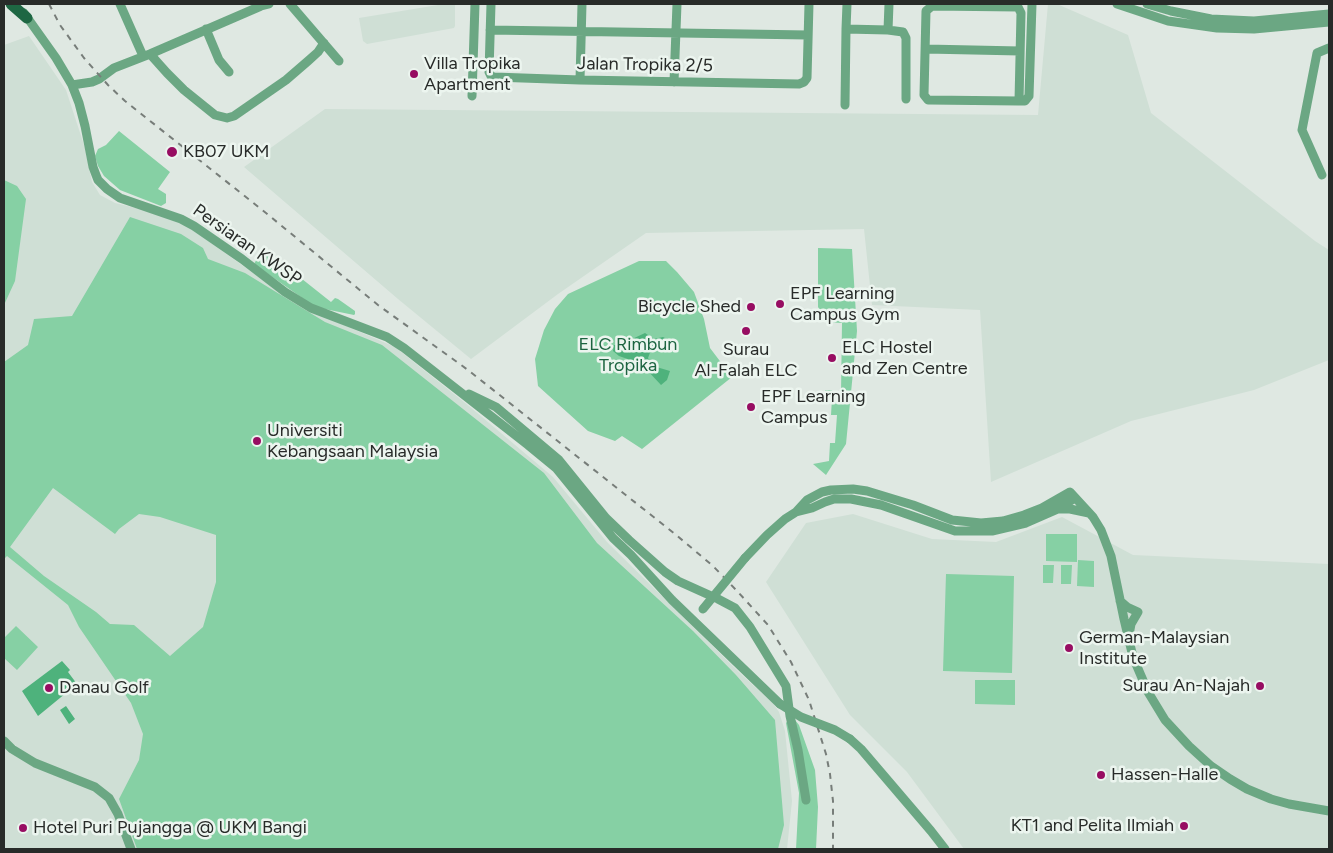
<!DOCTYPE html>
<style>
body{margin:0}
#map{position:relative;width:1333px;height:853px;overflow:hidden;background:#dfe8e2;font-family:Figtree,sans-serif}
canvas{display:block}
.frame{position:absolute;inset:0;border:5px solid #282b29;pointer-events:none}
</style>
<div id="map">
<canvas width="1333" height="853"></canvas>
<div class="frame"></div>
</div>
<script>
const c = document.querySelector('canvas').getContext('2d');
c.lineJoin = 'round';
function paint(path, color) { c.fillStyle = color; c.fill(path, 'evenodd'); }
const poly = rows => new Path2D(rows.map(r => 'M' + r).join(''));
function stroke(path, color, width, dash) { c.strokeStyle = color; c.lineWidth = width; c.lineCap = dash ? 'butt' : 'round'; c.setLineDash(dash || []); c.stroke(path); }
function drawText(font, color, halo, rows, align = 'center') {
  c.font = font + ' Figtree,sans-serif'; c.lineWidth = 5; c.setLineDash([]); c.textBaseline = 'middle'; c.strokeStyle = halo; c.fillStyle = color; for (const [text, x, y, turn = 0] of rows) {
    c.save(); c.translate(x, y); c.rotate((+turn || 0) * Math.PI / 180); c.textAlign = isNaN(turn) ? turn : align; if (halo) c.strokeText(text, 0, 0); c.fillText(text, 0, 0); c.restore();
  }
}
paint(poly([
 [444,4,455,4,455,26,454,28,367,44,363,41,359,18],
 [1048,4,1057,4,1128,35,1151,113,1315,241,1329,250,1329,360,1254,390,1131,421,991,482,980,310,872,305,864,229,646,233,558,294,471,359,398,299,244,167,325,109,1038,115],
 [29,36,66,90,85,148,92,182,100,195,115,203,148,211,187,226,284,295,309,310,395,347,469,406,553,477,607,542,743,676,773,703,779,712,785,731,792,801,787,849,4,849,4,45],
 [853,514,932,539,996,542,1062,517,1133,555,1329,564,1329,849,964,849,907,772,850,715,766,582,806,523]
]), '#cfdfd5');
paint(poly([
 [119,131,170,172,158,189,166,194,166,203,161,206,120,190,104,176,98,166,95,156,98,149,106,145],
 [4,180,17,186,26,199,15,281,4,305],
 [130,217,181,234,203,248,208,259,245,273,325,322,382,345,544,473,597,543,693,631,736,675,775,720,784,825,778,849,137,849,119,799,139,760,143,734,131,703,79,627,68,605,7,556,4,559,4,362,28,345,34,319,72,316],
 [53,488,115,534,119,529,139,514,160,517,216,535,216,582,203,627,170,656,134,625,110,624,96,612,44,576,10,547],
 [263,248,331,302,335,298,338,299,355,311,355,314,354,315,315,307,254,264],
 [818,248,852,249,857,331,846,444,826,475,813,464,829,461,830,443,835,443,837,415,831,415,832,398,820,397,825,395,825,390,832,390,833,395,841,394,842,323,827,322,818,307],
 [639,261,666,261,677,272,694,292,704,319,710,348,732,377,642,449,622,436,615,441,588,431,538,386,535,359,544,330,555,309,568,294],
 [1046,534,1077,534,1077,562,1046,561],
 [1078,560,1094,561,1094,587,1077,586],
 [1043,565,1054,565,1053,583,1043,583],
 [1061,565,1072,565,1071,584,1061,584],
 [946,574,1014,576,1012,673,943,671],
 [16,626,38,647,17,670,4,658,4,638],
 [975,680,1015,680,1015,705,975,704],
 [788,720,795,720,799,725,815,770,818,807,816,849,796,849,799,793,786,723]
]), '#86d0a4');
paint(poly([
 [645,333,654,339,663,337,669,340,666,349,651,350,648,358,653,366,670,371,667,380,661,385,647,370,639,363,619,356,613,351,614,345,624,345,630,340],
 [62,661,70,670,68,672,77,684,38,716,22,691],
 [66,706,75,719,69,724,60,710]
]), '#4eb27c');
stroke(poly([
 [120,4,143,56],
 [290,4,339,61],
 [491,4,489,72,491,76,494,77,580,80,799,84,804,82,807,78,809,4],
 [847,4,846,29,888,30,889,4],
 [1117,4,1168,21,1217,28,1254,29,1329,22],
 [1147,4,1171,11,1211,19,1254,21,1329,14],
 [24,13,56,58,72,85,79,103,85,126,93,167,96,175,98,180,107,189,120,198,181,219,194,226,242,259,285,292,311,308,387,337,404,348,528,445,556,468,613,538,631,555,672,600,780,704],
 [206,29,219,60,229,72],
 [490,30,808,35],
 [888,30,903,32,906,38,906,99],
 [926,49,1020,51],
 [150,54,167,73,184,90,215,115,227,118,234,116,286,80,308,61,318,52,324,43],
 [580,80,582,4],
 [674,82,677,4],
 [72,85,92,82,99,79,114,68,150,54,261,6,269,4],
 [472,96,475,4],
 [1019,101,1021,13,1018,7,932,6,926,11,924,95,928,100,1019,101,1025,101,1029,96,1032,4],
 [845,105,846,29],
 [1322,175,1302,130,1317,53,1329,48],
 [469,394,496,407,559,460,606,518,629,540,665,572,678,581,718,599,735,608,750,627,786,686,790,716,798,750,806,800],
 [1060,509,1070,509,1089,513],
 [796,512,812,508,825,502,834,499,851,499,881,505,955,531,992,531,1026,523,1058,509,1075,498],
 [745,558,767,535,785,519,796,512,807,500,822,492,831,490,853,489,867,491,913,505,952,520,981,523,1003,521,1024,515,1042,508,1070,492,1093,517,1101,530,1111,556,1124,619,1133,657,1148,692,1165,720,1189,746,1211,766,1230,779,1247,789,1271,799,1289,804,1329,811],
 [1120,601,1127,607,1138,612,1131,624,1129,635],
 [850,739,861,749,931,831,945,849],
 [4,741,12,749,35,763,95,787,109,798,118,814,131,849]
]), '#6ba783', 9);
stroke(poly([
 [11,4,27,18]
]), '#1e6743', 11);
stroke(poly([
 [49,4,60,25,84,58,108,85,125,101,266,213,378,305,468,370,675,534,713,566,738,592,768,625,791,662,809,700,826,754,830,774,833,801,833,849]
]), '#777d79', 2, [6, 6]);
stroke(poly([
 [703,609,745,558],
 [780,704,801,717,835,730,850,739]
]), '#6ba783', 9);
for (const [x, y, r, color] of [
 [414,74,5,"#970d62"],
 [172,152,6,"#970d62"],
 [780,304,5,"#970d62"],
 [751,307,5,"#970d62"],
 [746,331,5,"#970d62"],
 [832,358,5,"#970d62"],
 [751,407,5,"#970d62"],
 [257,441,5,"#970d62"],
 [1069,648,5,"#970d62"],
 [1260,686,5,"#970d62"],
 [49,688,5,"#970d62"],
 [1101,775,5,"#970d62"],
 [1184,826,5,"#970d62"],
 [23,828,5,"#970d62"]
]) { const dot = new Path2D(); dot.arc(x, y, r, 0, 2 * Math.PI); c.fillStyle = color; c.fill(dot); stroke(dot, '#ecf5ef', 2); }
drawText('18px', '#282b29', '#ecf5ef', [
 ["Villa Tropika",424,64],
 ["Apartment",424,85],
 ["KB07 UKM",183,152],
 ["EPF Learning",790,294],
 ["Campus Gym",790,315],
 ["Bicycle Shed",741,307,"right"],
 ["ELC Hostel",842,348],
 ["and Zen Centre",842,369],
 ["Surau",746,350,"center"],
 ["Al-Falah ELC",746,371,"center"],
 ["EPF Learning",761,397],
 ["Campus",761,418],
 ["Universiti",267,431],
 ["Kebangsaan Malaysia",267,452],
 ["German-Malaysian",1079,638],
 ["Institute",1079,659],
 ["Surau An-Najah",1250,686,"right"],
 ["Danau Golf",59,688],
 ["Hassen-Halle",1111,775],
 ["KT1 and Pelita Ilmiah",1174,826,"right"],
 ["Hotel Puri Pujangga @ UKM Bangi",33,828]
], 'left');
drawText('18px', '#282b29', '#ecf5ef', [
 ["Jalan Tropika 2/5",645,65,1],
 ["Persiaran KWSP",247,245,35]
]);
drawText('18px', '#1c6440', '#ecf5ef', [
 ["ELC Rimbun",628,345],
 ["Tropika",628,366]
]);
</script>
